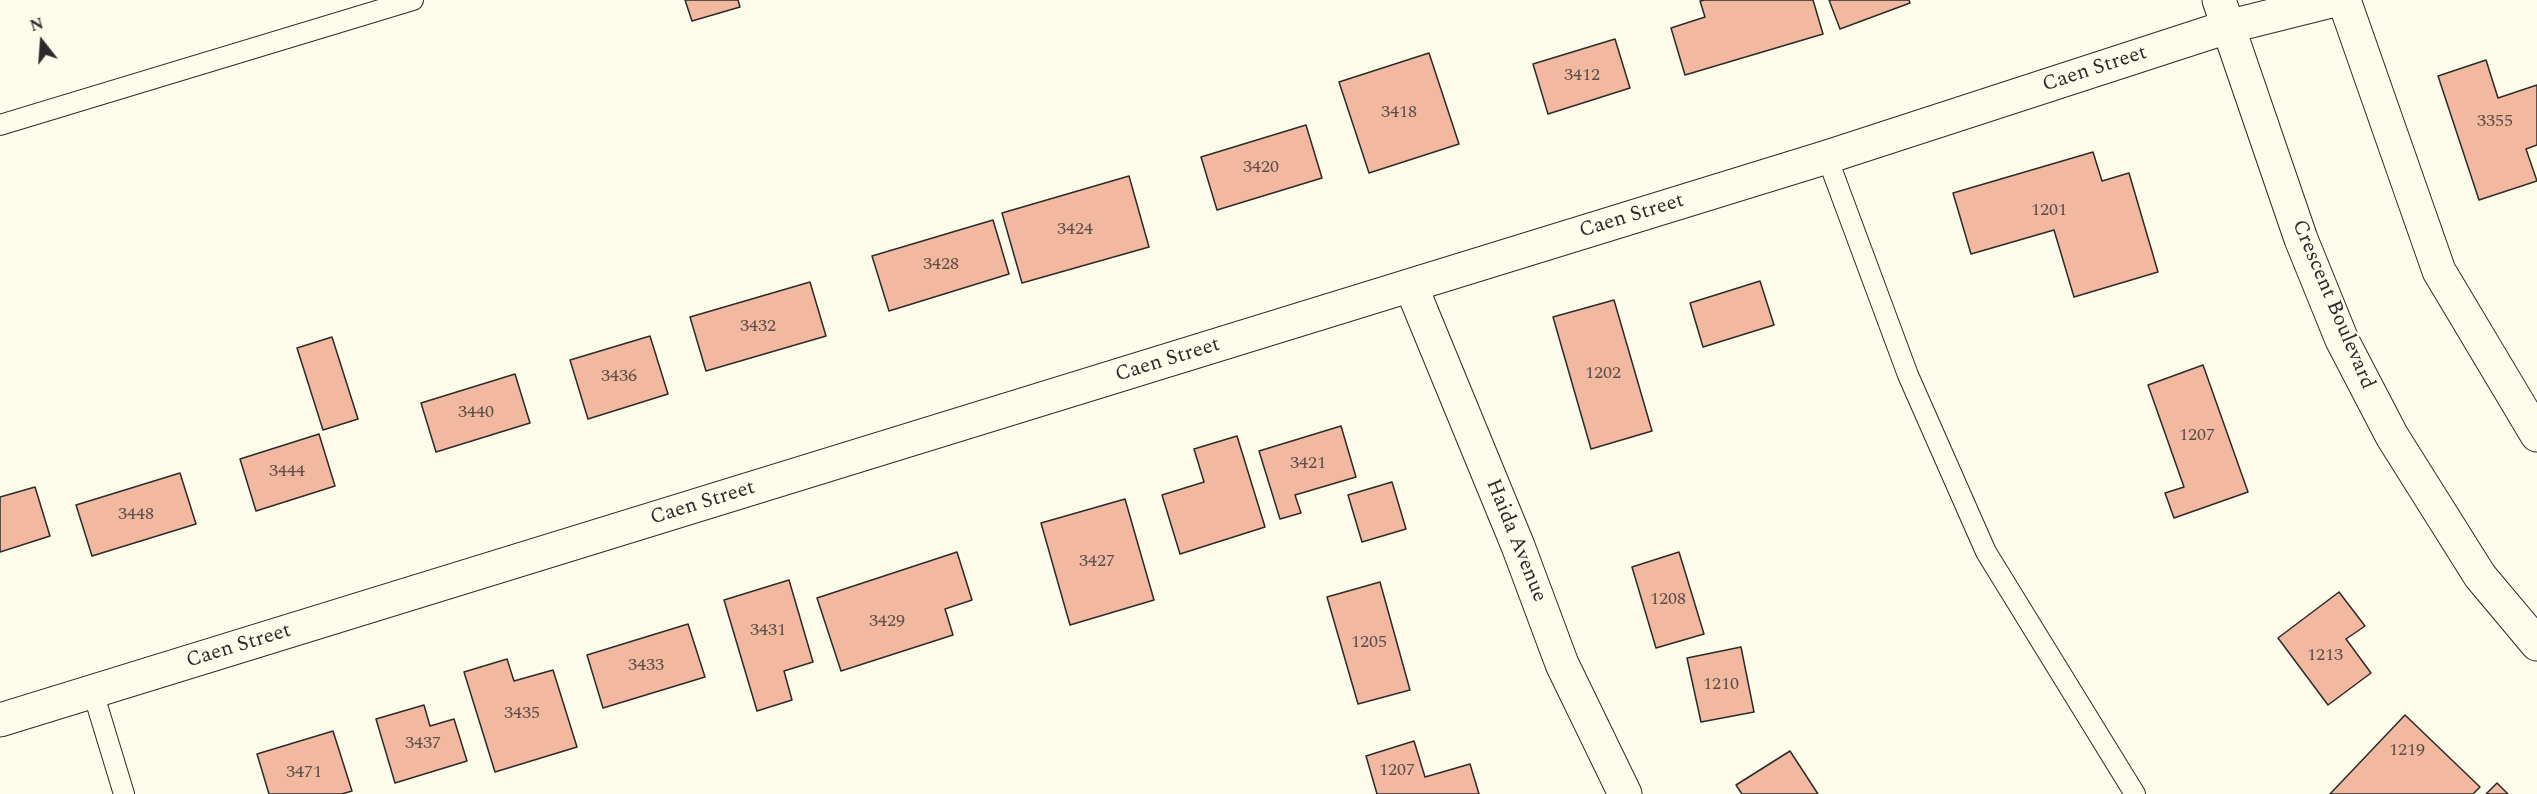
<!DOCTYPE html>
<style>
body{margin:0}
#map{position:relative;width:2537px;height:794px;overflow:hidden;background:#fdfbea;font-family:Spectral,serif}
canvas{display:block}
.north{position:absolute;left:12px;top:12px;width:60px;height:60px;-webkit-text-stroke:4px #fdfbea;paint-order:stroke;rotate:343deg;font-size:16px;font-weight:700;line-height:24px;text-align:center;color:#2b2b2b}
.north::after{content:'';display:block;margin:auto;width:21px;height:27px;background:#2b2b2b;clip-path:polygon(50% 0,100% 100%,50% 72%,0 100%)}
</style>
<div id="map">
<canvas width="2537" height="794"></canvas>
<div class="north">N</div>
</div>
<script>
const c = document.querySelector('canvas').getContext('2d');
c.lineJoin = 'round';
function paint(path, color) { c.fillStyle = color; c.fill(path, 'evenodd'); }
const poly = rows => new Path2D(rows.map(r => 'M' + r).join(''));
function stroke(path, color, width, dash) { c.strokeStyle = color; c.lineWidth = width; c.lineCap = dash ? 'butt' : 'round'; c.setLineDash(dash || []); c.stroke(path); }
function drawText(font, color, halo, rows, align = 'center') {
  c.font = font + ' Spectral,serif'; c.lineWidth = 4.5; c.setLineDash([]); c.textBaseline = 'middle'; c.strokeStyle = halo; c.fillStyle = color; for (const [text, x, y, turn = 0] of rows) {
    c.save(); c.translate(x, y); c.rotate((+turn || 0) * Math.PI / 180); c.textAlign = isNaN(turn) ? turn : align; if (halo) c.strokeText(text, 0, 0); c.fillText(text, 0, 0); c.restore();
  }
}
const building = poly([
 [685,0,738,0,740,7,692,21,685,0],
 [1705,0,1813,0,1823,34,1685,75,1671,28,1705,17,1700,1,1705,0],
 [1829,0,1909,0,1910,3,1840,29,1829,0],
 [1615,39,1630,88,1548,114,1533,64,1615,39],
 [1429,53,1459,144,1369,173,1339,82,1429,53],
 [2486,60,2498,98,2537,85,2537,145,2526,149,2537,181,2479,200,2438,76,2486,60],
 [1306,125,1322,178,1217,210,1201,157,1306,125],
 [2093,152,2102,181,2129,173,2158,272,2074,297,2054,230,1971,254,1953,193,2093,152],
 [1129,176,1149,247,1022,283,1002,213,1129,176],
 [993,220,1009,274,889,311,872,256,993,220],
 [1760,281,1774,325,1703,347,1690,303,1760,281],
 [810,282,826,336,706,371,690,317,810,282],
 [1614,300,1652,431,1591,449,1553,317,1614,300],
 [650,336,668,394,588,419,570,360,650,336],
 [332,337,358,419,323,430,297,348,332,337],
 [2203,365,2248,492,2174,518,2165,493,2184,487,2148,385,2203,365],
 [515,374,530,423,436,452,421,403,515,374],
 [1341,426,1356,477,1295,495,1301,513,1280,519,1259,451,1341,426],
 [319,434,335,486,256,511,240,459,319,434],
 [1237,436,1265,527,1180,554,1162,495,1204,482,1194,449,1237,436],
 [180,473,196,524,92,556,76,505,180,473],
 [1392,482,1406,529,1362,542,1348,495,1392,482],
 [35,487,50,536,0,552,0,497,35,487],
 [1125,499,1154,600,1070,625,1041,523,1125,499],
 [957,552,972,600,945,609,953,635,841,671,817,598,957,552],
 [1679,552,1704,634,1656,648,1632,567,1679,552],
 [789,580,813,662,784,671,792,700,757,711,724,600,789,580],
 [1380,582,1410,690,1358,704,1327,597,1380,582],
 [2339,592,2365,626,2346,639,2371,673,2328,705,2278,638,2339,592],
 [688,624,705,677,603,708,587,655,688,624],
 [1741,647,1754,712,1701,722,1687,658,1741,647],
 [507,659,514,681,553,670,577,747,495,772,464,672,507,659],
 [424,705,430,726,454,719,467,761,395,783,376,719,424,705],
 [2405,715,2480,787,2473,794,2330,794,2405,715],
 [333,731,352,791,342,794,269,794,257,754,333,731],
 [1414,741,1425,777,1470,764,1479,794,1377,794,1366,756,1414,741],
 [1790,751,1818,794,1742,794,1736,785,1790,751],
 [2497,783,2508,794,2486,794,2497,783]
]);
paint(building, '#f2b8a0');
stroke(building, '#2b2b2b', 1.5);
const lane = poly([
 [0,125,413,0],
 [1827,157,1908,375,1986,552,2135,794],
 [93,692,124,794]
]);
const street = poly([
 [2219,0,2301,239,2342,340,2392,436,2480,576,2537,644],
 [2344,0,2439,271,2537,435],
 [1411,286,1518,546,1562,664,1625,794],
 [0,720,1827,157,2227,27,2335,0]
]);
stroke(lane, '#2b2b2b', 22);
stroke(street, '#2b2b2b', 35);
stroke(lane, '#fdfbea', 20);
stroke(street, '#fdfbea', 33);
drawText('18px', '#5d4e48', null, [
 ["3412",1582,76],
 ["3418",1399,113],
 ["3355",2495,122],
 ["3420",1261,168],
 ["1201",2049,211],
 ["3424",1075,230],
 ["3428",941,265],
 ["3432",758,327],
 ["1202",1603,374],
 ["3436",619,377],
 ["3440",476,413],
 ["1207",2197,436],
 ["3421",1308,464],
 ["3444",287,472],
 ["3448",136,515],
 ["3427",1097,562],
 ["1208",1668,600],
 ["3429",887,622],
 ["3431",768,631],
 ["1205",1369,643],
 ["1213",2325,656],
 ["3433",646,666],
 ["1210",1721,685],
 ["3435",522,714],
 ["3437",423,744],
 ["1219",2407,751],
 ["1207",1397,771],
 ["3471",304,773]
]);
drawText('21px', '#2b2b2b', '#fdfbea', [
 ["Caen Street",2095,70,-18],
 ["Caen Street",1632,217,-17],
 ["Crescent Boulevard",2332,305,67],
 ["Caen Street",1168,361,-17],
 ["Caen Street",703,504,-17],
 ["Haida Avenue",1515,541,68],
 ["Caen Street",239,647,-17]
]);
</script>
